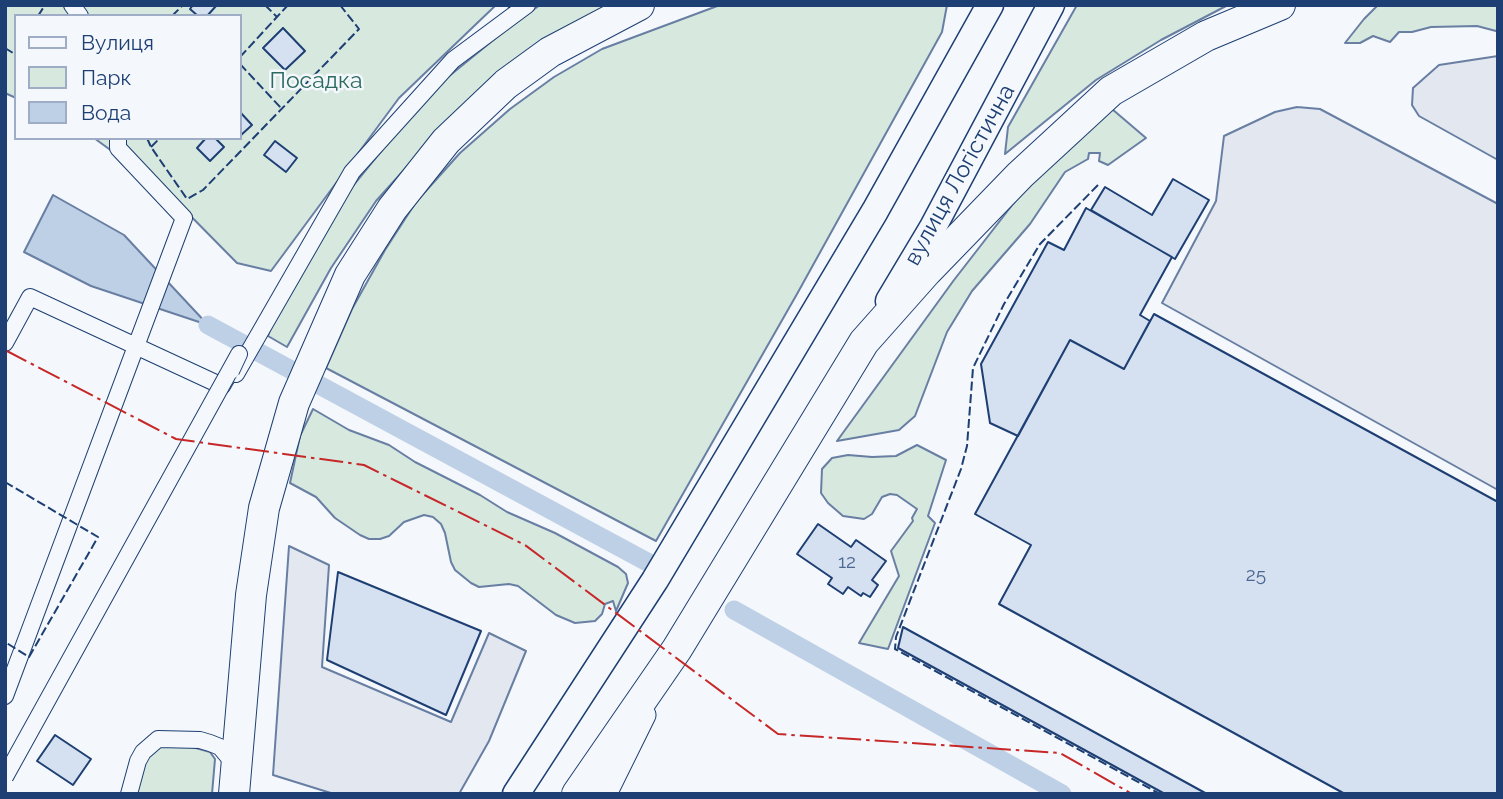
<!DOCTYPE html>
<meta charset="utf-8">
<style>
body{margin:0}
#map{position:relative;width:1503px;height:799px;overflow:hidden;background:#f4f7fb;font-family:Raleway,sans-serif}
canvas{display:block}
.frame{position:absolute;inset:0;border:7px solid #1d3f73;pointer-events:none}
.legend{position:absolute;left:14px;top:14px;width:228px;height:126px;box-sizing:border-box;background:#f4f7fb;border:2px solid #9eadc5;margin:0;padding:9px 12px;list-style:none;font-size:21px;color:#1d3f73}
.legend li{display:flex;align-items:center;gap:14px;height:35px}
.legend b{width:35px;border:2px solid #9eadc5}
</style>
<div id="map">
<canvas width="1503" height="799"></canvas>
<div class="frame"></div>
<ul class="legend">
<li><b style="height:9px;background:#f4f7fb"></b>Вулиця</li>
<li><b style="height:19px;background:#d7e8df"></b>Парк</li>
<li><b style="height:19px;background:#bed0e5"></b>Вода</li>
</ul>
</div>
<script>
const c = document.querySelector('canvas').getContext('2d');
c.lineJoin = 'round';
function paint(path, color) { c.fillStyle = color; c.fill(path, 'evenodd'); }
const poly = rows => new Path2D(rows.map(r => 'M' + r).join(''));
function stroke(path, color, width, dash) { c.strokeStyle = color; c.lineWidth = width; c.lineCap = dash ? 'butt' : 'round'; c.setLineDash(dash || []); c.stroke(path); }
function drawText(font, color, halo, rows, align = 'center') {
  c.font = font + ' Raleway,sans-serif'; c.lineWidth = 5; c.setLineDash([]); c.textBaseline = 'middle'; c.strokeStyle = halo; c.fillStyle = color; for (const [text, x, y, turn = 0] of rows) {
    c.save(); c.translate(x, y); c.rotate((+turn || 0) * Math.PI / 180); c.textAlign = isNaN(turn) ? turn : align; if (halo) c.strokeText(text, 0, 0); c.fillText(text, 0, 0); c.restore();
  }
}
const green = poly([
 [5,5,496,5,399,98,271,271,237,263,164,189,94,138,240,138,240,16,16,16,16,98,5,93,5,5],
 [540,5,613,5,459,109,376,201,331,268,287,347,268,336,281,295,307,249,352,187,400,128,432,90,513,24,540,5],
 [720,5,947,5,942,32,797,294,656,541,326,368,352,309,385,250,416,202,460,153,510,109,554,77,602,49,720,5],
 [1077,5,1228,5,1161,40,1096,80,1005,154,1008,127,1077,5],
 [1378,5,1498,5,1498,29,1496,31,1477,26,1431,27,1412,32,1399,32,1390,42,1373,36,1360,43,1345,43,1364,19,1378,5],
 [1112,109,1146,138,1108,165,1099,161,1100,153,1089,153,1088,159,1065,172,1030,224,972,291,947,332,915,416,899,430,837,441,954,280,1044,164,1112,109],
 [313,409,349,430,389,445,415,462,480,495,507,512,555,533,618,567,626,574,628,583,616,611,613,601,605,604,602,614,595,621,575,623,556,615,518,586,509,584,479,587,471,583,455,570,451,562,445,533,441,524,433,517,424,515,404,522,389,536,380,539,369,539,360,535,335,518,316,497,290,483,300,436,313,409],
 [917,445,946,460,928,516,935,523,888,649,859,643,899,576,891,551,913,521,912,518,917,509,897,495,890,494,882,497,872,514,864,519,843,516,828,503,821,493,822,469,832,458,848,455,872,457,896,456,917,445],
 [159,745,185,745,210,752,215,759,212,794,137,794,146,755,159,745]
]);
paint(green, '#d7e8df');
stroke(green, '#687fa3', 2);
const parking = poly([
 [1498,56,1498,160,1419,116,1412,105,1413,88,1439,65,1498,56],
 [1297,107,1320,109,1498,204,1498,490,1162,303,1216,201,1224,136,1275,112,1297,107],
 [289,546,329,565,322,667,451,722,489,633,526,651,489,741,459,794,334,794,273,775,289,546]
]);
paint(parking, '#e3e8f0');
stroke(parking, '#687fa3', 2);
const water = poly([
 [53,195,124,235,208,325,91,286,24,252,53,195]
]);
paint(water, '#bed0e5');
stroke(water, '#687fa3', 2);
stroke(poly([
 [208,325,649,563],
 [734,610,1062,794]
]), '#bed0e5', 19);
const building = poly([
 [193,5,215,5,216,6,207,16,198,16,190,9,193,5],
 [283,28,305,51,285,70,263,48,283,28],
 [240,112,252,125,240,136,240,112],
 [206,138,215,138,224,147,210,161,197,148,206,138],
 [275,141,297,158,286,172,264,155,275,141],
 [1173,179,1209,200,1175,259,1091,210,1105,187,1152,215,1173,179],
 [1086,208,1172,257,1140,315,1150,321,1124,369,1070,340,1018,436,990,423,981,364,1048,242,1064,250,1086,208],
 [1154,314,1498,502,1498,794,1345,794,999,604,1031,545,975,514,1070,340,1124,369,1154,314],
 [818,524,851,547,856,540,886,561,872,580,878,585,870,597,863,593,861,596,848,587,843,594,828,584,832,578,797,554,818,524],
 [338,572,481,631,446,715,327,660,338,572],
 [903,627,1207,794,1165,794,898,648,903,627],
 [55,735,91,759,73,785,37,761,55,735]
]);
paint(building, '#d5e0f0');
stroke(building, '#1d3f73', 2);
const street = poly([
 [72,5,80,16],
 [5,343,30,297,222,386,229,374],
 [236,374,352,172,453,60,527,5],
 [5,696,184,218,118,148,118,138],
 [129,794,138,761,143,752,158,739,200,740,210,743,220,747,236,766]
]);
const secondary = poly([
 [605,794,644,715]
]);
const primary = poly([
 [889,301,932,229,1051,5],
 [516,794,655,580,875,211,990,5]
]);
const highway = poly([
 [234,794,251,595,264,508,294,403,350,275,392,209,446,141,506,84,550,52,639,5],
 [577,794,677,649,864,342,927,271,1020,175,1111,91,1206,36,1280,5]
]);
stroke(street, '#1d3f73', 18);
stroke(secondary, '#1d3f73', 25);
stroke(primary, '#1d3f73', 29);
stroke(highway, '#1d3f73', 32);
stroke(street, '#f4f7fb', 16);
stroke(secondary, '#f4f7fb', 23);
stroke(primary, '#f4f7fb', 26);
stroke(highway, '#f4f7fb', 30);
const streetBridge = poly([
 [5,777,239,354,231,371]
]);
stroke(streetBridge, '#1d3f73', 18, []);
stroke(streetBridge, '#f4f7fb', 16);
stroke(poly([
 [265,5,277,17],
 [507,5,509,7,511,5],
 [38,16,45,5],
 [172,16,183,5],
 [5,48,13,53,16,49],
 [240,57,288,5],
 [240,64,281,108],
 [147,138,151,147,187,199,203,190,359,29,340,5],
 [151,147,160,138],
 [1098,185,1040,244,1004,304,973,368,967,446,961,469,896,637,895,649,1160,794],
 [5,482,98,537,29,657,5,642]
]), '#1d3f73', 2, [9, 3.5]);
stroke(poly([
 [5,350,176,439,364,465,525,545,778,734,1060,753,1132,794]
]), '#c62828', 2, [24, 5, 3.5, 5]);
drawText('19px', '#4b6792', null, [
 ["12",847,562],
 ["25",1256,575]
]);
drawText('23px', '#2c6c60', '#f4f7fb', [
 ["Посадка",316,81]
]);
drawText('23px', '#1d3f73', '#f4f7fb', [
 ["вулиця Логістична",960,175,-61]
]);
</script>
